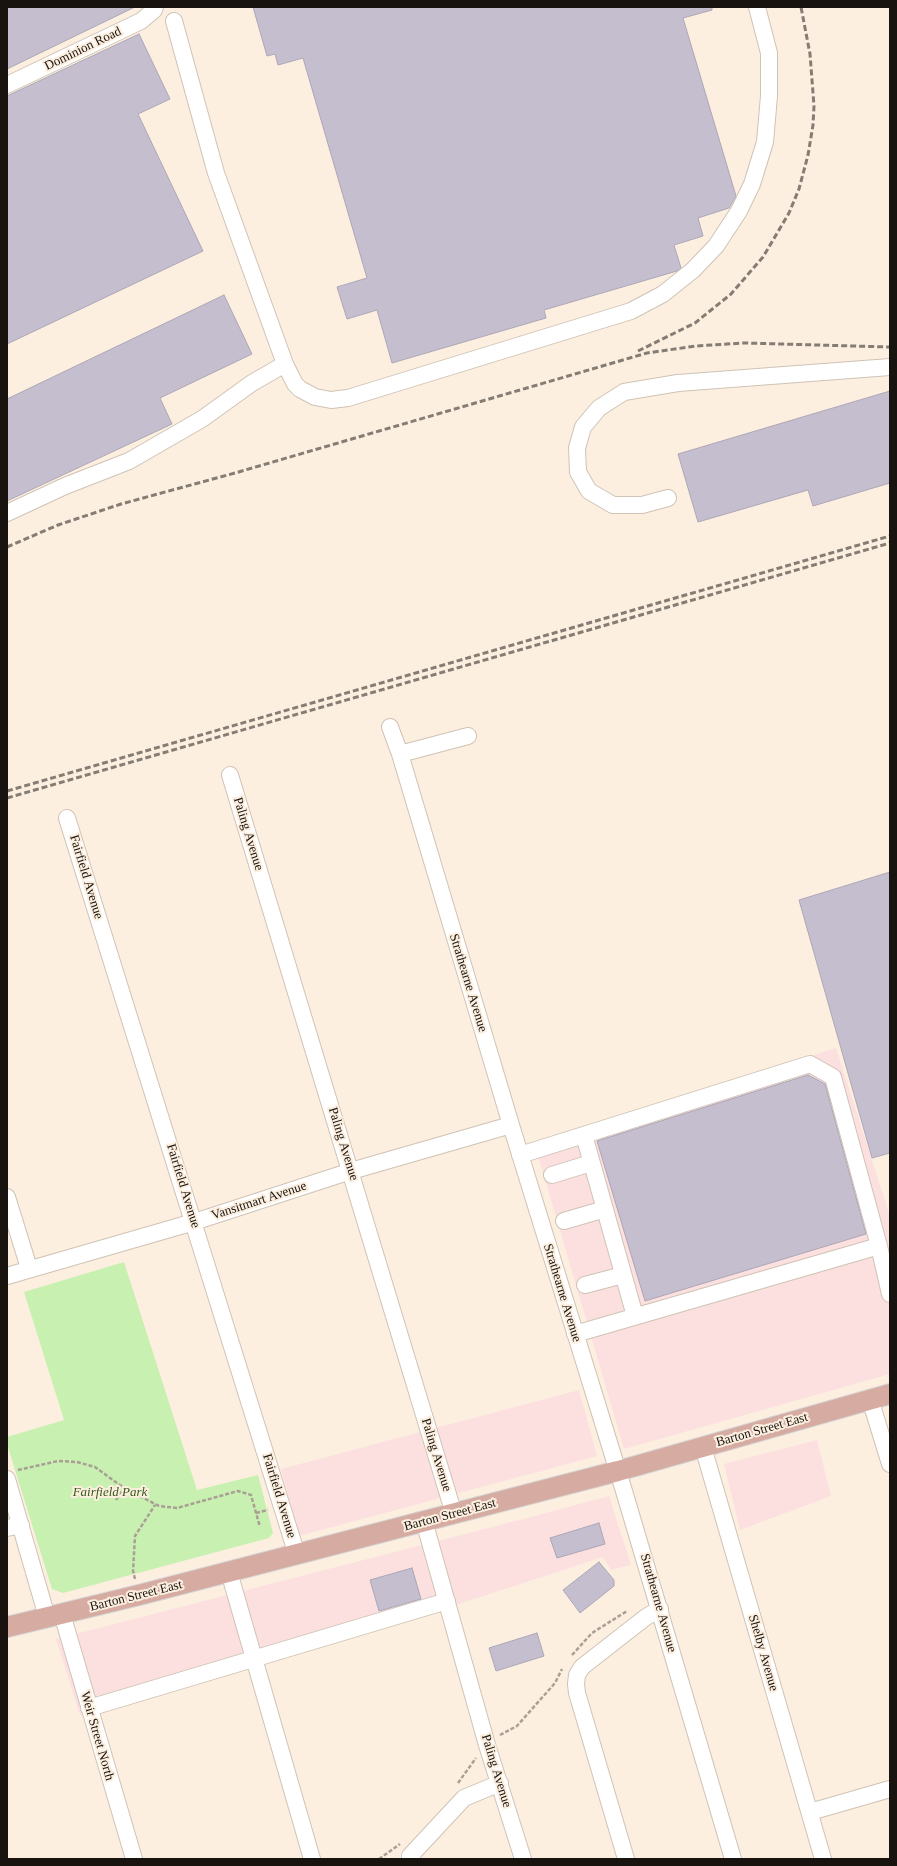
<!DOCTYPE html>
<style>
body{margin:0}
#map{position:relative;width:897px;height:1866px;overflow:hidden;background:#fcefe0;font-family:"Times New Roman",serif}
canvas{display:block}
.frame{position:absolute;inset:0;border:8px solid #18130e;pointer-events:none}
</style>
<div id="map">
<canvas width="897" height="1866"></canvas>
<div class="frame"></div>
</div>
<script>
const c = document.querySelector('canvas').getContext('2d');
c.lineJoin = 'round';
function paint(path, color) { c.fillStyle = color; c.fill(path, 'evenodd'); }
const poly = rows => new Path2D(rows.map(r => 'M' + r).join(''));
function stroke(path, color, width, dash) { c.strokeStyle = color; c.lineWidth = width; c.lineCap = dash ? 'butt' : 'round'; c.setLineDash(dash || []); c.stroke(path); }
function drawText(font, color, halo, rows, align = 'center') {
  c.font = font + ' "Times New Roman",serif'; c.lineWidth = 4; c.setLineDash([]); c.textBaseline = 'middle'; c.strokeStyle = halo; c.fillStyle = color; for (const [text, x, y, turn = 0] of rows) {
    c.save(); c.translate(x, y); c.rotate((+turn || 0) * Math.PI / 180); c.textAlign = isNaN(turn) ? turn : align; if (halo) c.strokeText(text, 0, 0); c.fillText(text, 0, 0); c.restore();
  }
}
paint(poly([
 [836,1048,890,1216,890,1374,624,1449,534,1142],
 [579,1390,597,1456,299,1536,281,1469],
 [817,1440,831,1496,740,1530,724,1464],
 [609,1496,631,1565,611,1570,603,1557,459,1604,437,1607,80,1715,56,1639,531,1517]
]), '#fbe0df');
paint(poly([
 [124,1262,197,1490,258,1475,273,1533,269,1538,63,1593,52,1589,7,1444,7,1437,64,1420,24,1292]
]), '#c8f0b1');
const building = poly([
 [7,7,135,7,7,69,7,7],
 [253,7,712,7,712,10,683,18,736,196,729,208,698,218,703,236,674,245,681,268,677,271,544,310,546,318,392,363,377,310,347,319,337,287,367,278,303,58,278,65,275,54,267,56,253,7],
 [139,34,170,99,138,114,203,251,7,344,7,96,139,34],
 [224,295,252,354,160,398,172,424,7,501,7,399,224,295],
 [890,391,890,483,813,506,808,490,698,522,678,454,890,391],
 [890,872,890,1153,872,1158,799,900,890,872],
 [808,1075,825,1084,866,1234,645,1301,597,1141,808,1075],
 [599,1523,605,1544,557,1558,550,1538,599,1523],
 [599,1562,614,1580,614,1586,580,1613,563,1590,599,1562],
 [412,1568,421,1599,379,1611,370,1580,412,1568],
 [537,1633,544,1656,496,1671,489,1648,537,1633]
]);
paint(building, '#c5becf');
stroke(building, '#aca6b6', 1);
const minor = poly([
 [174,21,216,173,285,364,295,384,300,389,315,397,331,400,348,398,631,311,663,294,693,270,716,246,739,211,752,184,765,142,769,96,769,53,757,7],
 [7,85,141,21,154,10,155,7],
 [668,498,642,505,613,505,589,491,578,472,577,448,583,427,599,408,624,392,678,383,890,367],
 [7,513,65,486,129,461,202,419,252,383,285,364],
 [390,727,400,754,511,1125,624,1491,733,1859],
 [400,754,468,736],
 [230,775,454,1514],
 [67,818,297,1555],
 [584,1135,635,1316],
 [520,1155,810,1064,833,1077,879,1246],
 [552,1175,591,1163],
 [7,1197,29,1268],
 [564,1221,605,1209],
 [7,1276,194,1222,351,1171,511,1125],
 [585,1285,623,1275],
 [575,1334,879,1246,890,1294],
 [870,1399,890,1464],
 [703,1447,823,1859],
 [7,1479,47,1617],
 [424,1521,487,1745,523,1859],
 [7,1528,21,1525],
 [229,1572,312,1859],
 [62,1614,134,1859],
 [89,1708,447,1601],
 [810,1812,890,1789],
 [412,1859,410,1856,464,1798,500,1783],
 [626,1859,577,1693,576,1684,577,1675,582,1667,646,1617,660,1609]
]);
const major = poly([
 [7,1627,139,1595,618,1471,890,1394]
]);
stroke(minor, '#cfc3b5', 18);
stroke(major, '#d5d5d4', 22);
stroke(poly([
 [18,1470,58,1461,77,1462,95,1467,124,1488,159,1506,177,1508,238,1491,251,1495,260,1527],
 [116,1500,124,1488],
 [256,1513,268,1510],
 [135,1579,133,1571,135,1536,155,1505],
 [572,1655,592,1633,627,1611],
 [500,1735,517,1726,555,1683,562,1669],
 [458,1783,476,1758],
 [379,1859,400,1844]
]), '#a99f94', 2.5, [4, 2]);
stroke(minor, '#fff', 16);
stroke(major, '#d6aba1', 20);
stroke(poly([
 [638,351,695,323,731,294,763,257,789,213,799,189,808,155,813,125,814,106,810,54,801,7],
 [7,547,58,525,121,504,235,473,647,353,696,346,744,343,890,347],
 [7,791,890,536],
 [7,798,890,543]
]), '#857c73', 3, [6, 3]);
drawText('13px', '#18130e', '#fcefe0', [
 ["Dominion Road",83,49,-26],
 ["Paling Avenue",248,834,73],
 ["Fairfield Avenue",86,877,73],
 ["Strathearne Avenue",468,983,73],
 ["Paling Avenue",343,1144,73],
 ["Fairfield Avenue",183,1186,73],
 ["Vansitmart Avenue",259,1201,-18],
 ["Strathearne Avenue",562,1293,73],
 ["Barton Street East",762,1430,-16],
 ["Paling Avenue",436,1455,73],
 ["Fairfield Avenue",279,1496,73],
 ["Barton Street East",450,1515,-15],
 ["Barton Street East",136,1596,-14],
 ["Strathearne Avenue",658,1603,74],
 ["Shelby Avenue",763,1653,74],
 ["Weir Street North",97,1736,74],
 ["Paling Avenue",496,1771,73]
]);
drawText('italic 13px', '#335817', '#fcefe0', [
 ["Fairfield Park",110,1493]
]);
</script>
